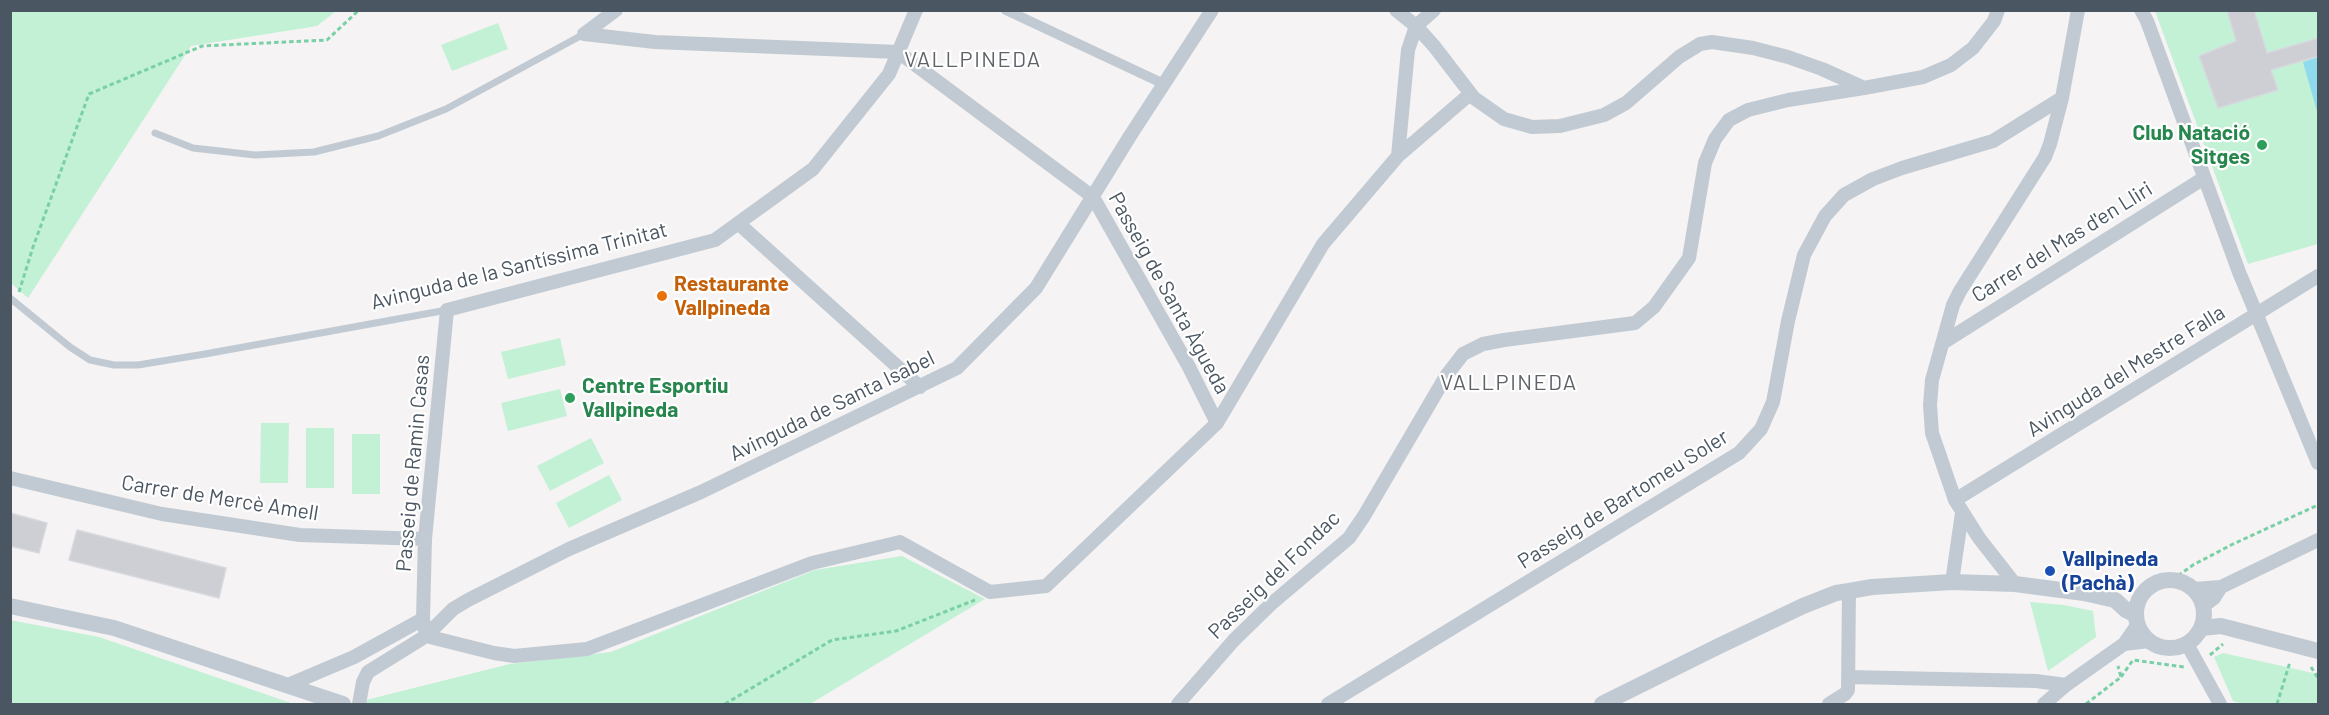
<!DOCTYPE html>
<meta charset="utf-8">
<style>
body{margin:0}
#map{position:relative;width:2329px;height:715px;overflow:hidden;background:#f5f3f3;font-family:Barlow,sans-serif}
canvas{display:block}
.frame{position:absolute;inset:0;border:12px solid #4a5661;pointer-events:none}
</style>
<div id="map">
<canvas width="2329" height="715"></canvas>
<div class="frame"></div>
</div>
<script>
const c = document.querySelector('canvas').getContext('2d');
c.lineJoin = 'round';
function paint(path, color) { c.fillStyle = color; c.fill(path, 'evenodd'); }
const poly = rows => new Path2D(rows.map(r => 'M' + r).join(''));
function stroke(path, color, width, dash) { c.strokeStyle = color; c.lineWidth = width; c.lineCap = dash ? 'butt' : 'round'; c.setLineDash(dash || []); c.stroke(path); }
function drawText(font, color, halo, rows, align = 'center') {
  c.font = font + ' Barlow,sans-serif'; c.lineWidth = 4.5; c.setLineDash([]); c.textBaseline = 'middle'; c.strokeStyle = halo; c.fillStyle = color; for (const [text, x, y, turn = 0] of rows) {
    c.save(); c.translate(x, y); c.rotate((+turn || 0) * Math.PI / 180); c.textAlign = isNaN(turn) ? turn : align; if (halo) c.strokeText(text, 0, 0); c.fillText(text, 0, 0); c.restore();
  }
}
paint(poly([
 [11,10,336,10,336,11,317,26,191,46,28,298,11,283],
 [2155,11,2318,11,2318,244,2248,264],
 [498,23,508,49,452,71,441,45],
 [560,338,566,365,508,379,501,352],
 [560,389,567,416,508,431,501,403],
 [261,423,289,423,288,483,260,483],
 [306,428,334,428,334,488,306,488],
 [352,434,380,434,380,494,352,494],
 [591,438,604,463,550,491,537,466],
 [609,475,622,500,569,528,556,503],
 [902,556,985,599,810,704,350,704,510,664,611,652,815,570],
 [2030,602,2064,605,2093,611,2096,637,2048,671],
 [10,620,99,637,294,704,11,704],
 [2223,653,2318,674,2318,704,2243,704,2233,701,2214,657]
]), '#c3f1d5');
paint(poly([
 [2318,57,2318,115,2303,62]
]), '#90daee');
const building = poly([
 [2227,10,2254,10,2267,53,2319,38,2319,56,2271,70,2278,90,2218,108,2199,56,2236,41,2227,10],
 [10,513,47,523,39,553,10,546,10,513],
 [77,530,226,568,219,598,69,560,77,530]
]);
paint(building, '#cdcfd5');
stroke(building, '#d7d9de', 1.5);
stroke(poly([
 [19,292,33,247,89,94,202,46,327,40,359,10],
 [2172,580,2193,565,2231,545,2318,505],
 [2210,655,2223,644],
 [2311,667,2318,678],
 [2121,677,2133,660,2184,667],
 [725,704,832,640,896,631,975,600],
 [2086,704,2121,677,2118,666],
 [2277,704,2290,662]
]), '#7ad0a6', 3, [4.5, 3]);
stroke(poly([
 [155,133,193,148,255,155,314,152,378,136,446,109,584,34],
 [10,298,70,347,90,360,114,365,138,365,205,354,447,310]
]), '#c1cad2', 7);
stroke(poly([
 [1006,10,1164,84]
]), '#c1cad2', 10);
stroke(poly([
 [1396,10,1416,26,1434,46,1474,98,1504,119,1532,127,1560,126,1604,115,1626,103,1679,57,1700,44,1712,42,1753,48,1788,57,1822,69,1864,88,1923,77,1951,65,1973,48,1994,21,1998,10],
 [2141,10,2147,21,2239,272,2318,463],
 [1416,26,1434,10],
 [584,34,655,42,898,52,1093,197,1189,367,1217,423],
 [584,34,616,10],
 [1398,156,1408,50,1416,26],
 [738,223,920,387],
 [1944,342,2204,178],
 [10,478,162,514,300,535,425,539],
 [1955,500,2318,276],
 [1952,582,1962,513],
 [2015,584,1979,538,1955,500,1932,433,1930,405,1932,380,1953,305,1960,291,2045,157,2050,144,2062,98,2078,10],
 [2194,589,2221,587,2318,540],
 [2203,606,2214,598,2221,587],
 [426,636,494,653,514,656,587,649,812,563,900,542,990,592,1046,586,1217,423,1323,244,1398,156,1470,94],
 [426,636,423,619,425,539,447,310,715,240,813,169,889,74,916,10],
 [2124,644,2149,641],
 [2187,644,2220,704],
 [1848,677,2036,681,2066,685],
 [288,685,354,657,423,619],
 [359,704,363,682,368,672,426,636,453,609,468,600,569,549,701,492,957,368,1036,288,1130,136,1212,10],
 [1178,704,1234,640,1271,604,1349,538,1364,516,1446,376,1463,354,1483,344,1504,340,1635,323,1654,307,1689,258,1705,163,1715,139,1729,120,1748,110,1788,100,1864,88],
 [1328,704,1739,453,1761,429,1773,402,1788,321,1804,255,1825,216,1844,195,1873,179,1902,168,1993,141,2062,98],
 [1829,704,1845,694,1848,690,1849,591],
 [2044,704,2066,685,2124,644,2138,624]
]), '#c1cad2', 14);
stroke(poly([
 '2136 614a34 34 0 1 1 68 0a34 34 0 1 1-68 0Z',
 [10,606,114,628,343,704],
 [2202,628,2221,626,2318,651],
 [1602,704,1719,646,1803,606,1836,593,1849,591,1872,587,1952,582,2015,584,2084,593,2115,600,2126,610,2136,615]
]), '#c1cad2', 16);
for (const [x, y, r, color] of [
 [2262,145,6,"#2e9e5b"],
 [662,296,6,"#e8710a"],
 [570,398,6,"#2e9e5b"],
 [2050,571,6,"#1a4fb4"]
]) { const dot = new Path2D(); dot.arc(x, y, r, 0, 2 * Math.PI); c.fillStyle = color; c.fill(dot); stroke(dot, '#fff', 2); }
drawText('bold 21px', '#27864d', '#fff', [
 ["Club Natació",2250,133],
 ["Sitges",2250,157],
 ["Centre Esportiu",582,386,"left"],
 ["Vallpineda",582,410,"left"]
], 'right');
drawText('21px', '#4a5661', '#fff', [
 ["Carrer del Mas d'en Lliri",2062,242,-32],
 ["Avinguda de la Santíssima Trinitat",519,266,-14],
 ["Passeig de Santa Àgueda",1169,293,61],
 ["Avinguda del Mestre Falla",2126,371,-32],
 ["Avinguda de Santa Isabel",832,406,-26],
 ["Passeig de Ramin Casas",413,463,-85],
 ["Carrer de Mercè Amell",220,498,9],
 ["Passeig de Bartomeu Soler",1623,499,-32],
 ["Passeig del Fondac",1274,575,-44]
]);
drawText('bold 21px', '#c56008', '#fff', [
 ["Restaurante",674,284],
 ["Vallpineda",674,308]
], 'left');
drawText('bold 21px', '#164399', '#fff', [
 ["Vallpineda",2062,559],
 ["(Pachà)",2062,583]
], 'left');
c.letterSpacing = '1.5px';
drawText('22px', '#5f6368', '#fff', [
 ["VALLPINEDA",973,60],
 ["VALLPINEDA",1509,383]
]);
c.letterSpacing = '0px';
</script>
